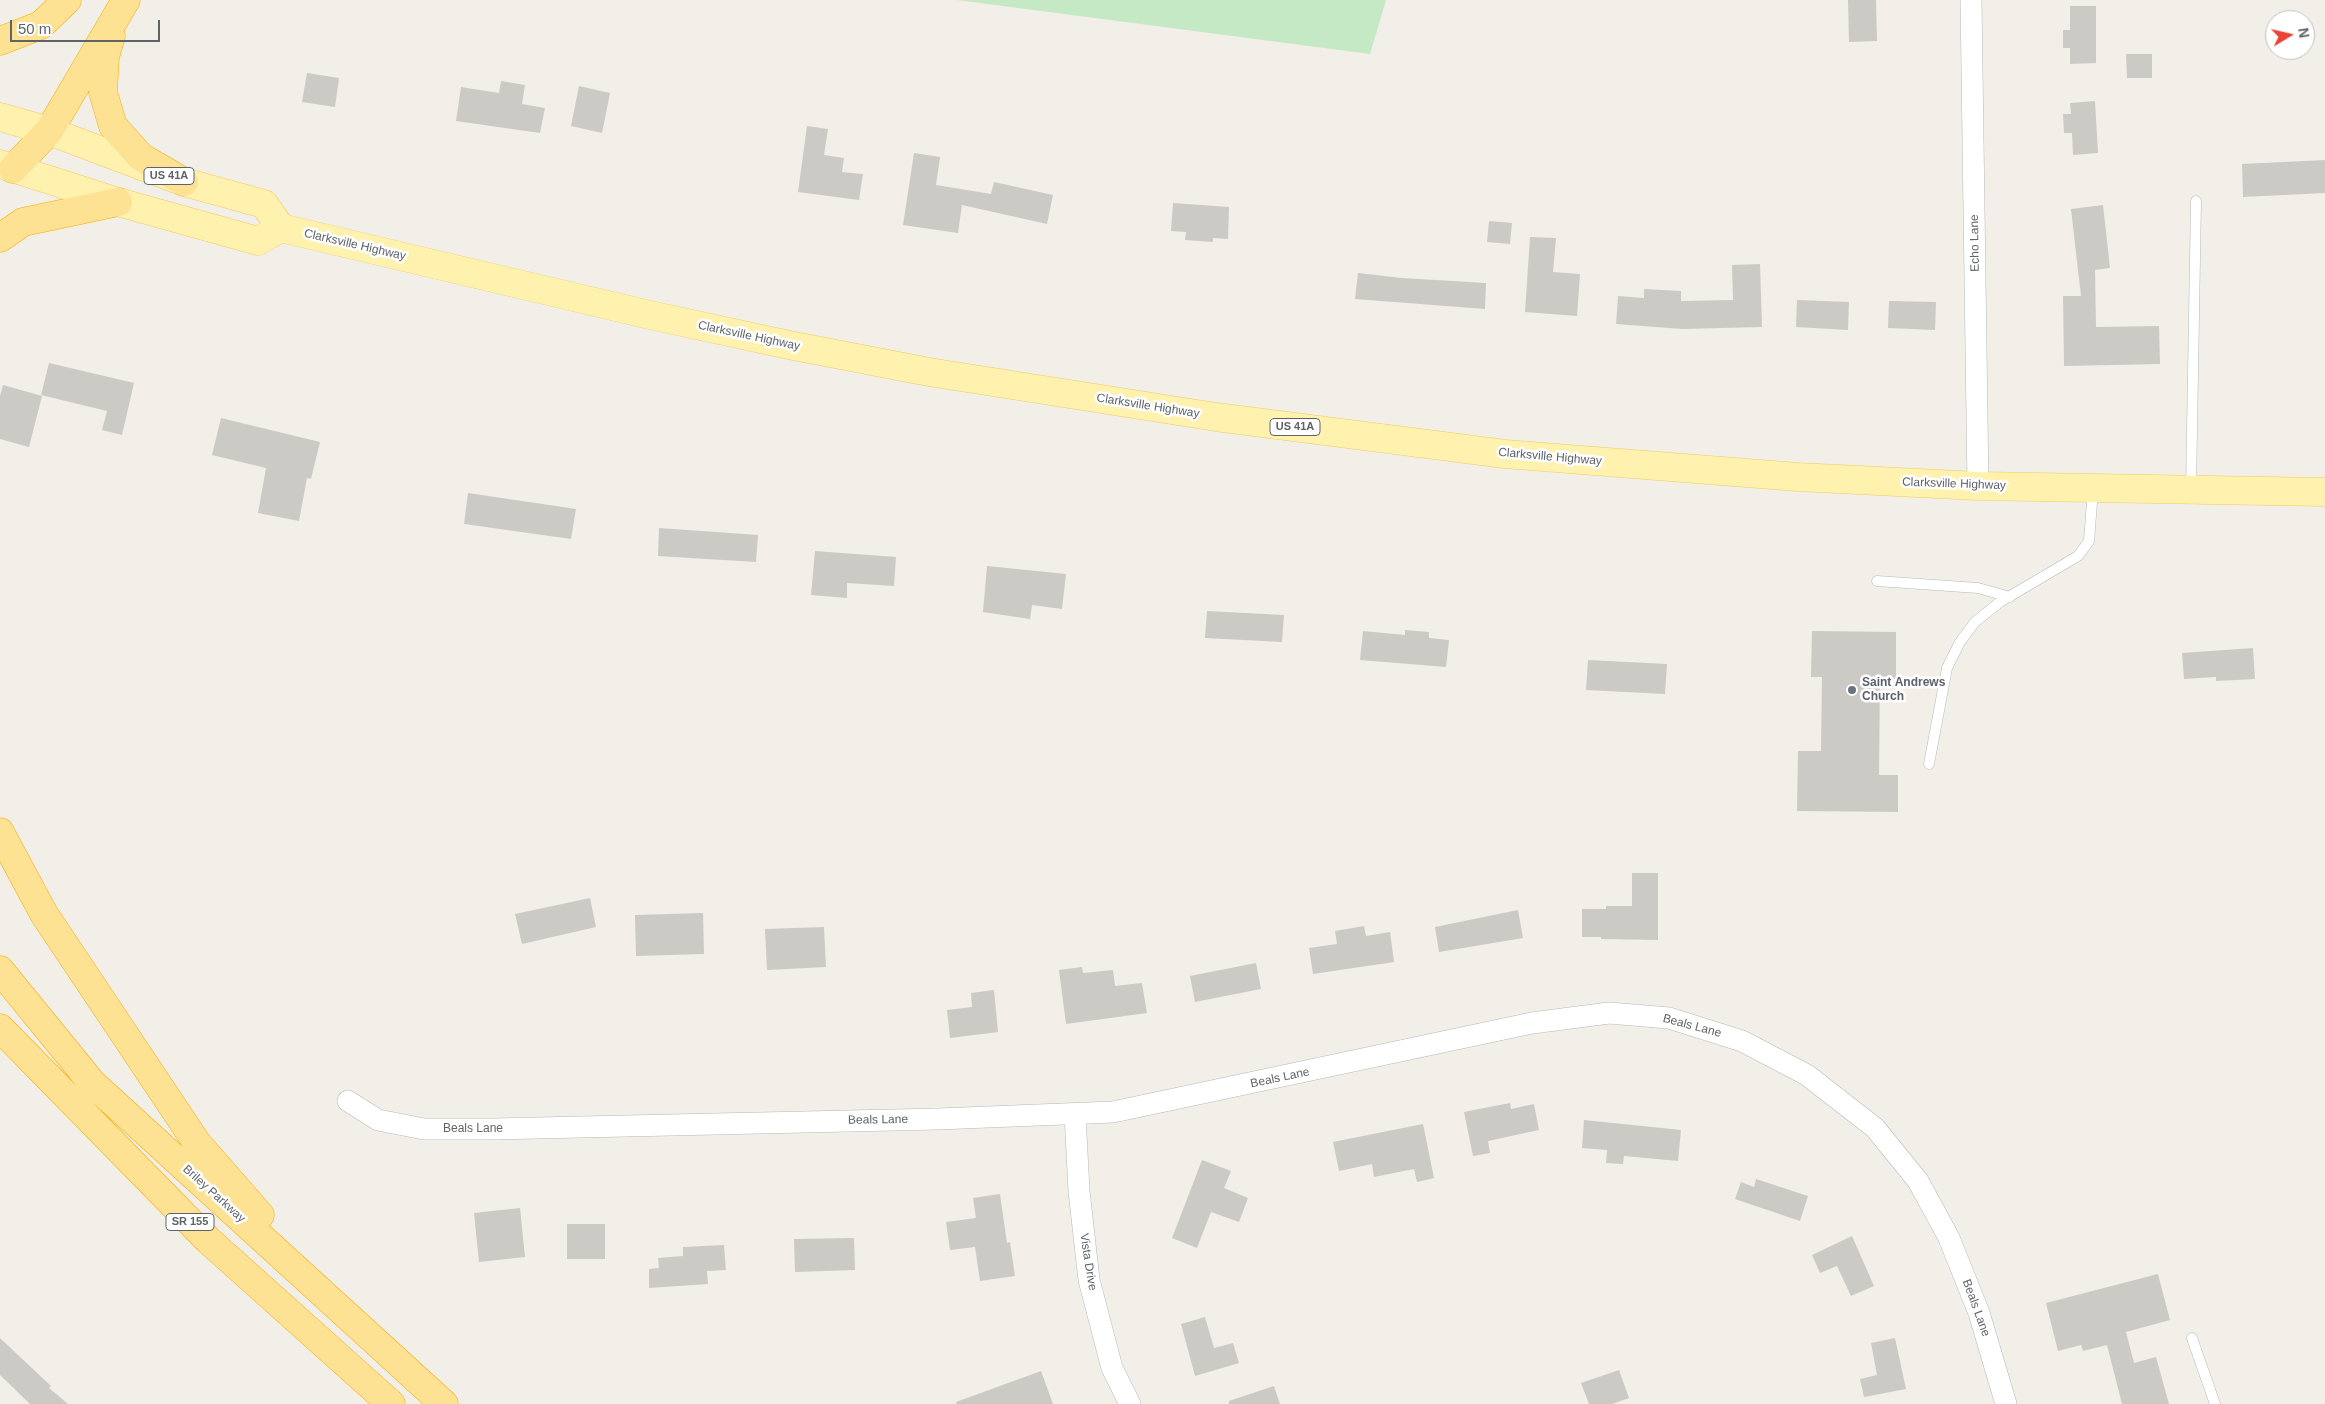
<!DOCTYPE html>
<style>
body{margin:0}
#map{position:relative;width:2325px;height:1404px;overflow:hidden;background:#f1efe8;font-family:Helvetica,sans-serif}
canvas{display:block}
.north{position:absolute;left:2265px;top:10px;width:50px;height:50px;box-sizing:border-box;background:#fff;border:1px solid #bfc1c3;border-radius:50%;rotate:81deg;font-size:14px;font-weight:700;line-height:20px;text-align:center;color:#5f6368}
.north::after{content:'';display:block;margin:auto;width:18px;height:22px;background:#ea4335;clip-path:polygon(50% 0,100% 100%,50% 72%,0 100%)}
.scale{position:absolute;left:10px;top:20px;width:150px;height:22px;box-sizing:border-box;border:2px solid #5f6368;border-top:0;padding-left:6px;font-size:15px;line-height:18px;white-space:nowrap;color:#5f6368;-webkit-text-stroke:4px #fff;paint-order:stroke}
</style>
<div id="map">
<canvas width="2325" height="1404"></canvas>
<div class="north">N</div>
<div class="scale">50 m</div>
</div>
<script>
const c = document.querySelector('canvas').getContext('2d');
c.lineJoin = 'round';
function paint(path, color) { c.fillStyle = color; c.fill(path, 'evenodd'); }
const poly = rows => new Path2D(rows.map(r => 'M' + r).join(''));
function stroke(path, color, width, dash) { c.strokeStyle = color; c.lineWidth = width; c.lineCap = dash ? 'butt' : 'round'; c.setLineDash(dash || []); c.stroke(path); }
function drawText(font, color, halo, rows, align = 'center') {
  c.font = font + ' Helvetica,sans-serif'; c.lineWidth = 5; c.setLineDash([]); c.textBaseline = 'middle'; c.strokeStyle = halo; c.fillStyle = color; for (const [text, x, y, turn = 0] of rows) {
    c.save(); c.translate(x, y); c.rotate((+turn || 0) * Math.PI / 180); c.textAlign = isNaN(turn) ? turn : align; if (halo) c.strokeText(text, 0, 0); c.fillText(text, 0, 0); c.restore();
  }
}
paint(poly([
 [957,0,1386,0,1370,54]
]), '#c5e8c5');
paint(poly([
 [1848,0,1876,0,1877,41,1849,42],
 [2070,6,2096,6,2096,63,2070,64,2070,48,2063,48,2063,30,2070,30],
 [2126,54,2152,54,2152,78,2127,78],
 [307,73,339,78,335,107,302,102],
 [501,81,525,85,522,104,545,108,540,133,456,121,461,87,499,93],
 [579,86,610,93,602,133,571,126],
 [2095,101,2098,153,2073,155,2072,133,2064,133,2063,114,2071,114,2070,103],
 [807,126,828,129,824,155,844,158,842,172,863,174,859,200,798,192],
 [914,153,940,157,936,185,991,194,994,182,1053,195,1047,224,962,205,958,233,903,225],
 [2325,160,2325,193,2243,197,2242,164],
 [1173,203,1229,207,1228,239,1213,238,1213,242,1185,240,1186,232,1171,231],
 [2103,205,2110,268,2095,270,2096,327,2159,326,2160,364,2064,366,2063,296,2081,296,2071,209],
 [1489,221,1512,223,1510,244,1487,242],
 [1530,237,1556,238,1553,272,1580,274,1577,316,1525,312],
 [1760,264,1762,327,1682,329,1616,324,1618,296,1644,298,1644,289,1681,291,1681,301,1733,300,1732,265],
 [1358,273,1402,278,1486,283,1485,309,1355,299],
 [1797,300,1849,302,1848,330,1796,327],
 [1889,301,1936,302,1935,330,1888,328],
 [49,363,134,383,122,435,102,430,107,411,41,395],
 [3,385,42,396,29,447,0,439,0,396],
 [221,418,320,442,311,479,307,478,299,521,258,513,266,468,212,455],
 [468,493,576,509,571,539,464,524],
 [659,528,758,535,756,562,658,556],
 [815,551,896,557,894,586,847,583,847,598,811,595],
 [987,566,1066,574,1062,609,1032,605,1030,619,983,612],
 [1207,611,1284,615,1282,642,1205,638],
 [1405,630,1429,632,1429,638,1449,640,1446,667,1360,660,1363,631,1405,635],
 [1812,631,1896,632,1896,679,1880,679,1879,775,1898,775,1898,812,1797,811,1798,751,1821,751,1822,677,1811,677],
 [2253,648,2255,679,2216,681,2216,677,2184,679,2182,653],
 [1588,660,1667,664,1665,694,1586,690],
 [1632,873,1658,873,1658,940,1601,939,1601,937,1582,937,1582,909,1606,909,1606,906,1632,906],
 [590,898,596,927,522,944,515,914],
 [1518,910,1523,938,1439,952,1435,927],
 [703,913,704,954,636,956,635,915],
 [1364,926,1366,936,1390,932,1394,962,1313,974,1309,948,1337,944,1335,931],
 [824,927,826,967,767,970,765,929],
 [1256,963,1261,989,1195,1002,1190,976],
 [1082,967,1083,973,1113,970,1115,986,1142,983,1147,1013,1066,1024,1059,970],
 [994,990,998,1032,950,1038,947,1010,972,1007,971,993],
 [1510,1103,1511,1109,1534,1104,1539,1130,1488,1141,1490,1153,1473,1156,1464,1112],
 [1584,1120,1681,1130,1678,1161,1624,1156,1623,1164,1606,1163,1607,1150,1582,1148],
 [1423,1124,1434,1178,1417,1182,1414,1169,1374,1177,1372,1164,1339,1171,1333,1142],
 [1202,1160,1231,1171,1224,1188,1248,1198,1239,1222,1211,1212,1197,1248,1172,1238],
 [1756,1179,1808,1196,1800,1221,1735,1199,1741,1182,1754,1187],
 [1000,1194,1007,1243,1010,1242,1015,1276,980,1281,975,1247,950,1250,946,1222,976,1218,973,1198],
 [520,1208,525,1257,479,1262,474,1213],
 [567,1224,605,1224,605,1259,567,1259],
 [1852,1236,1874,1286,1851,1296,1837,1266,1820,1273,1812,1255],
 [854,1238,855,1270,795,1272,794,1239],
 [724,1245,726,1270,707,1271,708,1284,649,1288,649,1269,659,1268,658,1258,683,1256,683,1247],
 [2158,1274,2170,1320,2126,1332,2134,1363,2156,1357,2169,1404,2122,1404,2107,1345,2083,1351,2081,1345,2058,1351,2046,1303],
 [1205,1317,1214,1348,1233,1343,1239,1363,1195,1376,1181,1324],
 [0,1338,51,1386,49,1388,68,1404,30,1404,0,1375],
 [1895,1338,1906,1389,1864,1397,1860,1379,1877,1375,1871,1343],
 [1619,1370,1629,1398,1612,1404,1589,1404,1581,1383],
 [1041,1371,1053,1404,957,1404,956,1402],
 [1274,1386,1280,1404,1229,1404,1229,1401]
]), '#cccac5');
const service = poly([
 [2191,489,2196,201],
 [1877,581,1978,588,2010,597],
 [1929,764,1947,668,1960,642,1975,622,2000,602,2078,556,2089,541,2093,489],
 [2192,1338,2215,1404]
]);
const minor = poly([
 [1971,0,1978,486],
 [348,1101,378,1120,424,1129,493,1129,938,1119,1113,1112,1532,1023,1609,1013,1669,1018,1742,1041,1807,1075,1875,1128,1918,1181,1949,1238,1979,1313,2006,1404],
 [1075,1114,1079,1191,1089,1280,1112,1368,1130,1404]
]);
const primary = poly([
 [0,117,49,131,184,182,264,204,281,228],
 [0,164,118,202,258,241,281,228,650,315,789,345,929,372,1216,417,1505,454,1798,477,1978,486,2325,492]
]);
const motorway = poly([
 [111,36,105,57,103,92,113,126,141,157,184,182],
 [0,41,41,25,67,0],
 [13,169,49,131,126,0],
 [0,238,23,222,118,202],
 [0,832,44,914,197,1143,260,1215],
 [0,970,92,1083,444,1404],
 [0,1028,208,1240,391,1404]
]);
stroke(service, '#b5b8bc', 11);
stroke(minor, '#b5b8bc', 22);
stroke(primary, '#f2c960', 29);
stroke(motorway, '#f9ab00', 29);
stroke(service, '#fff', 10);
stroke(minor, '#fff', 21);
stroke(primary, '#fff2af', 28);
stroke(motorway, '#fde293', 28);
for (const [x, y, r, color] of [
 [1852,690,5,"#6b7280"]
]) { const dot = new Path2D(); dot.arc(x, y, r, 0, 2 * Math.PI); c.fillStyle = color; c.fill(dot); stroke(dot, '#fff', 2); }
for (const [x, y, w] of [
 [169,176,50],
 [1295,427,50],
 [190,1222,48]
]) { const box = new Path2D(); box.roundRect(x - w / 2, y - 8.5, w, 17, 4); c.fillStyle = '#fff'; c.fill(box); stroke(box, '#5f6368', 1); }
drawText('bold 11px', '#5f6368', null, [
 ["US 41A",169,176],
 ["US 41A",1295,427],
 ["SR 155",190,1222]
]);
drawText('12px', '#5f6368', '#fff', [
 ["Echo Lane",1975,243,-91],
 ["Clarksville Highway",355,245,13],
 ["Clarksville Highway",749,336,12],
 ["Clarksville Highway",1148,406,9],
 ["Clarksville Highway",1550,457,5],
 ["Clarksville Highway",1954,484,2],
 ["Beals Lane",1692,1026,15],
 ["Beals Lane",1280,1078,-12],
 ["Beals Lane",878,1120,-1],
 ["Beals Lane",473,1129],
 ["Briley Parkway",214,1194,42],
 ["Vista Drive",1088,1262,81],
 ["Beals Lane",1976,1308,70]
]);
drawText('bold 12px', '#5b616d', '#fff', [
 ["Saint Andrews",1862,683],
 ["Church",1862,697]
], 'left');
</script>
